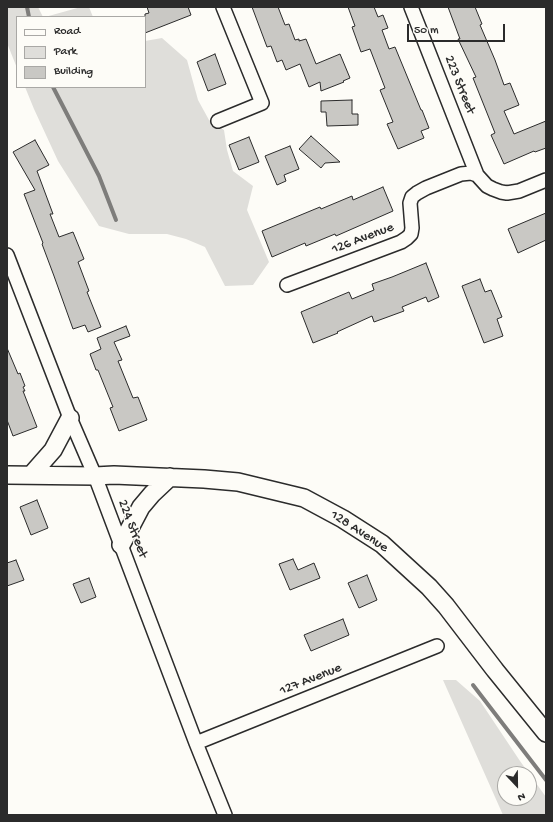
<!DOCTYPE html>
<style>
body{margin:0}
#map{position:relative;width:553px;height:822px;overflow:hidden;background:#fdfcf7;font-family:"Gochi Hand",sans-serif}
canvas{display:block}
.frame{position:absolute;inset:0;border:8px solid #2b2b2b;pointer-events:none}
.legend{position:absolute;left:16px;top:16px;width:130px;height:72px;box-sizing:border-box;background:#fdfcf7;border:1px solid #a9a8a5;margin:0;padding:5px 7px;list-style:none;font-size:12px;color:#2b2b2b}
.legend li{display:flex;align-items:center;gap:8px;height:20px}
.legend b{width:20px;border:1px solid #a9a8a5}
.north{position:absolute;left:497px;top:766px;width:40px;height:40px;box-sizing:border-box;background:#fdfcf7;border:1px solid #a9a8a5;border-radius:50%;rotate:158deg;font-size:11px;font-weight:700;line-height:16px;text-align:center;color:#2b2b2b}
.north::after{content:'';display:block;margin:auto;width:14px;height:18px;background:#2b2b2b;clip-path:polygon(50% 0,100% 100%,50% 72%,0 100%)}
.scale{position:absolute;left:407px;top:24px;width:98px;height:18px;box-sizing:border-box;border:2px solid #2b2b2b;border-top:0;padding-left:5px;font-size:12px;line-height:14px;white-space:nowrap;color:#2b2b2b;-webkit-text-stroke:3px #fdfcf7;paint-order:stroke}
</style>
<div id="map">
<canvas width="553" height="822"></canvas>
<div class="frame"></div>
<ul class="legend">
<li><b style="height:5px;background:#fdfcf7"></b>Road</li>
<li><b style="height:11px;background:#dfdeda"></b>Park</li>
<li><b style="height:11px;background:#c9c8c4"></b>Building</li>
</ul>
<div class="north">N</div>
<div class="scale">50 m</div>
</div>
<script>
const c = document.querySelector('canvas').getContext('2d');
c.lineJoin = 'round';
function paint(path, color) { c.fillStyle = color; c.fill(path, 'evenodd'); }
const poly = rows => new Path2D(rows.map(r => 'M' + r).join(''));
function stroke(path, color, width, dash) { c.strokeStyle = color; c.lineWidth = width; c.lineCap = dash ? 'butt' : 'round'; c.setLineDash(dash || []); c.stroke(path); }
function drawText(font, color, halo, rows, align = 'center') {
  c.font = font + ' "Gochi Hand",sans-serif'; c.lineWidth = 3; c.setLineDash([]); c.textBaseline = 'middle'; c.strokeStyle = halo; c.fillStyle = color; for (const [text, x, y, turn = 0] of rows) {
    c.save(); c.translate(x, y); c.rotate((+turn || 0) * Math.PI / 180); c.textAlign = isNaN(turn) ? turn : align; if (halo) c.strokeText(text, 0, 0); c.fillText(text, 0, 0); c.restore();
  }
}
paint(poly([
 [7,7,38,7,43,17,17,17,17,68,7,43],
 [81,7,89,7,93,17,45,17],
 [162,38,187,60,198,100,209,120,224,130,227,150,233,171,253,186,247,210,269,262,253,285,225,286,205,247,186,239,167,234,129,234,99,226,58,161,34,109,25,87,145,87,145,41],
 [443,680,456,680,480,701,520,761,546,797,546,815,503,815],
 [505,774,529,774,529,798,505,798]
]), '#dfdeda');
stroke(poly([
 [27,7,29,17],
 [53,87,99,176,116,220],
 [473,685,546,780]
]), '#7e7d7b', 4);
const building = poly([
 [147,7,188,7,191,15,145,33,145,14,149,13,147,7],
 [252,7,278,7,285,25,289,24,295,40,299,39,299,41,306,39,316,64,340,54,350,78,343,81,344,82,321,91,320,82,309,87,300,64,286,70,282,60,277,62,271,46,267,47,252,7],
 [348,7,374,7,378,17,383,15,388,28,382,30,389,49,395,47,421,110,422,110,429,128,421,131,424,138,398,149,387,124,393,122,380,90,385,88,370,49,361,52,352,27,355,26,348,7],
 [448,7,475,7,482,24,480,25,495,60,504,85,510,83,519,105,504,111,514,134,546,121,546,148,535,152,534,151,504,164,491,135,495,133,473,78,476,77,458,39,460,39,448,7],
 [215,54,226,84,208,91,197,62,215,54],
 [352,100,352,114,358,114,358,125,327,126,326,112,321,112,321,101,352,100],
 [311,136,340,162,325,163,321,168,299,149,311,136],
 [249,137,259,162,239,170,229,145,249,137],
 [35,140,49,165,37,171,53,214,50,214,59,237,73,232,84,259,78,262,89,291,87,292,101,327,88,332,85,325,73,329,54,276,42,244,43,243,24,194,35,190,13,152,35,140],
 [290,146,299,169,284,175,286,181,277,185,265,156,290,146],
 [383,187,393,211,336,236,335,234,306,246,305,243,272,257,262,231,320,207,321,209,352,196,353,200,383,187],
 [546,213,546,240,518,253,508,229,546,213],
 [426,263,439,297,428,302,426,297,402,307,404,311,374,322,372,316,337,332,338,333,313,343,301,312,349,292,352,299,374,290,372,284,392,277,426,263],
 [480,279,485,292,491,290,502,317,497,319,503,336,484,343,462,286,480,279],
 [126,326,130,336,114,342,122,360,118,361,133,398,138,397,147,420,119,431,110,408,113,407,98,370,96,370,90,354,101,349,97,338,126,326],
 [7,348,18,374,20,373,25,386,23,387,25,391,23,391,37,427,13,436,7,420,7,348],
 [37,500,48,528,31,535,20,507,37,500],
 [293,559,298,570,314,563,320,578,290,590,279,564,293,559],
 [16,560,24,580,7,586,7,563,16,560],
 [367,575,377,600,359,608,348,583,367,575],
 [89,578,96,597,81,603,73,584,89,578],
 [343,619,349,635,311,651,304,635,343,619]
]);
paint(building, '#c9c8c4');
stroke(building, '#2b2b2b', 1);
const minor = poly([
 [411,7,477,175],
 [218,121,262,103,223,7],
 [7,255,70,418,95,476,121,545,196,743,225,815],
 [287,285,401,242,407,238,411,234,412,228,410,203,412,197,417,193,426,188,461,174,471,173,477,175,487,186,493,189,501,192,507,193,519,191,546,180],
 [196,743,437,646]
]);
const major = poly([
 [7,475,95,476,114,475,204,479,238,482,304,498,343,519,382,544,429,587,446,606,495,670,546,733],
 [31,475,53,450,70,418],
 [121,545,141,507,152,494,170,477]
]);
stroke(minor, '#2b2b2b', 16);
stroke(major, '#2b2b2b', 20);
stroke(minor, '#fdfcf7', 13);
stroke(major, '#fdfcf7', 17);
drawText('14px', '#2b2b2b', '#fdfcf7', [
 ["223 Street",459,85,68],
 ["126 Avenue",363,239,-21],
 ["224 Street",132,529,69],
 ["128 Avenue",359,532,33],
 ["127 Avenue",311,680,-22]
]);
</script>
